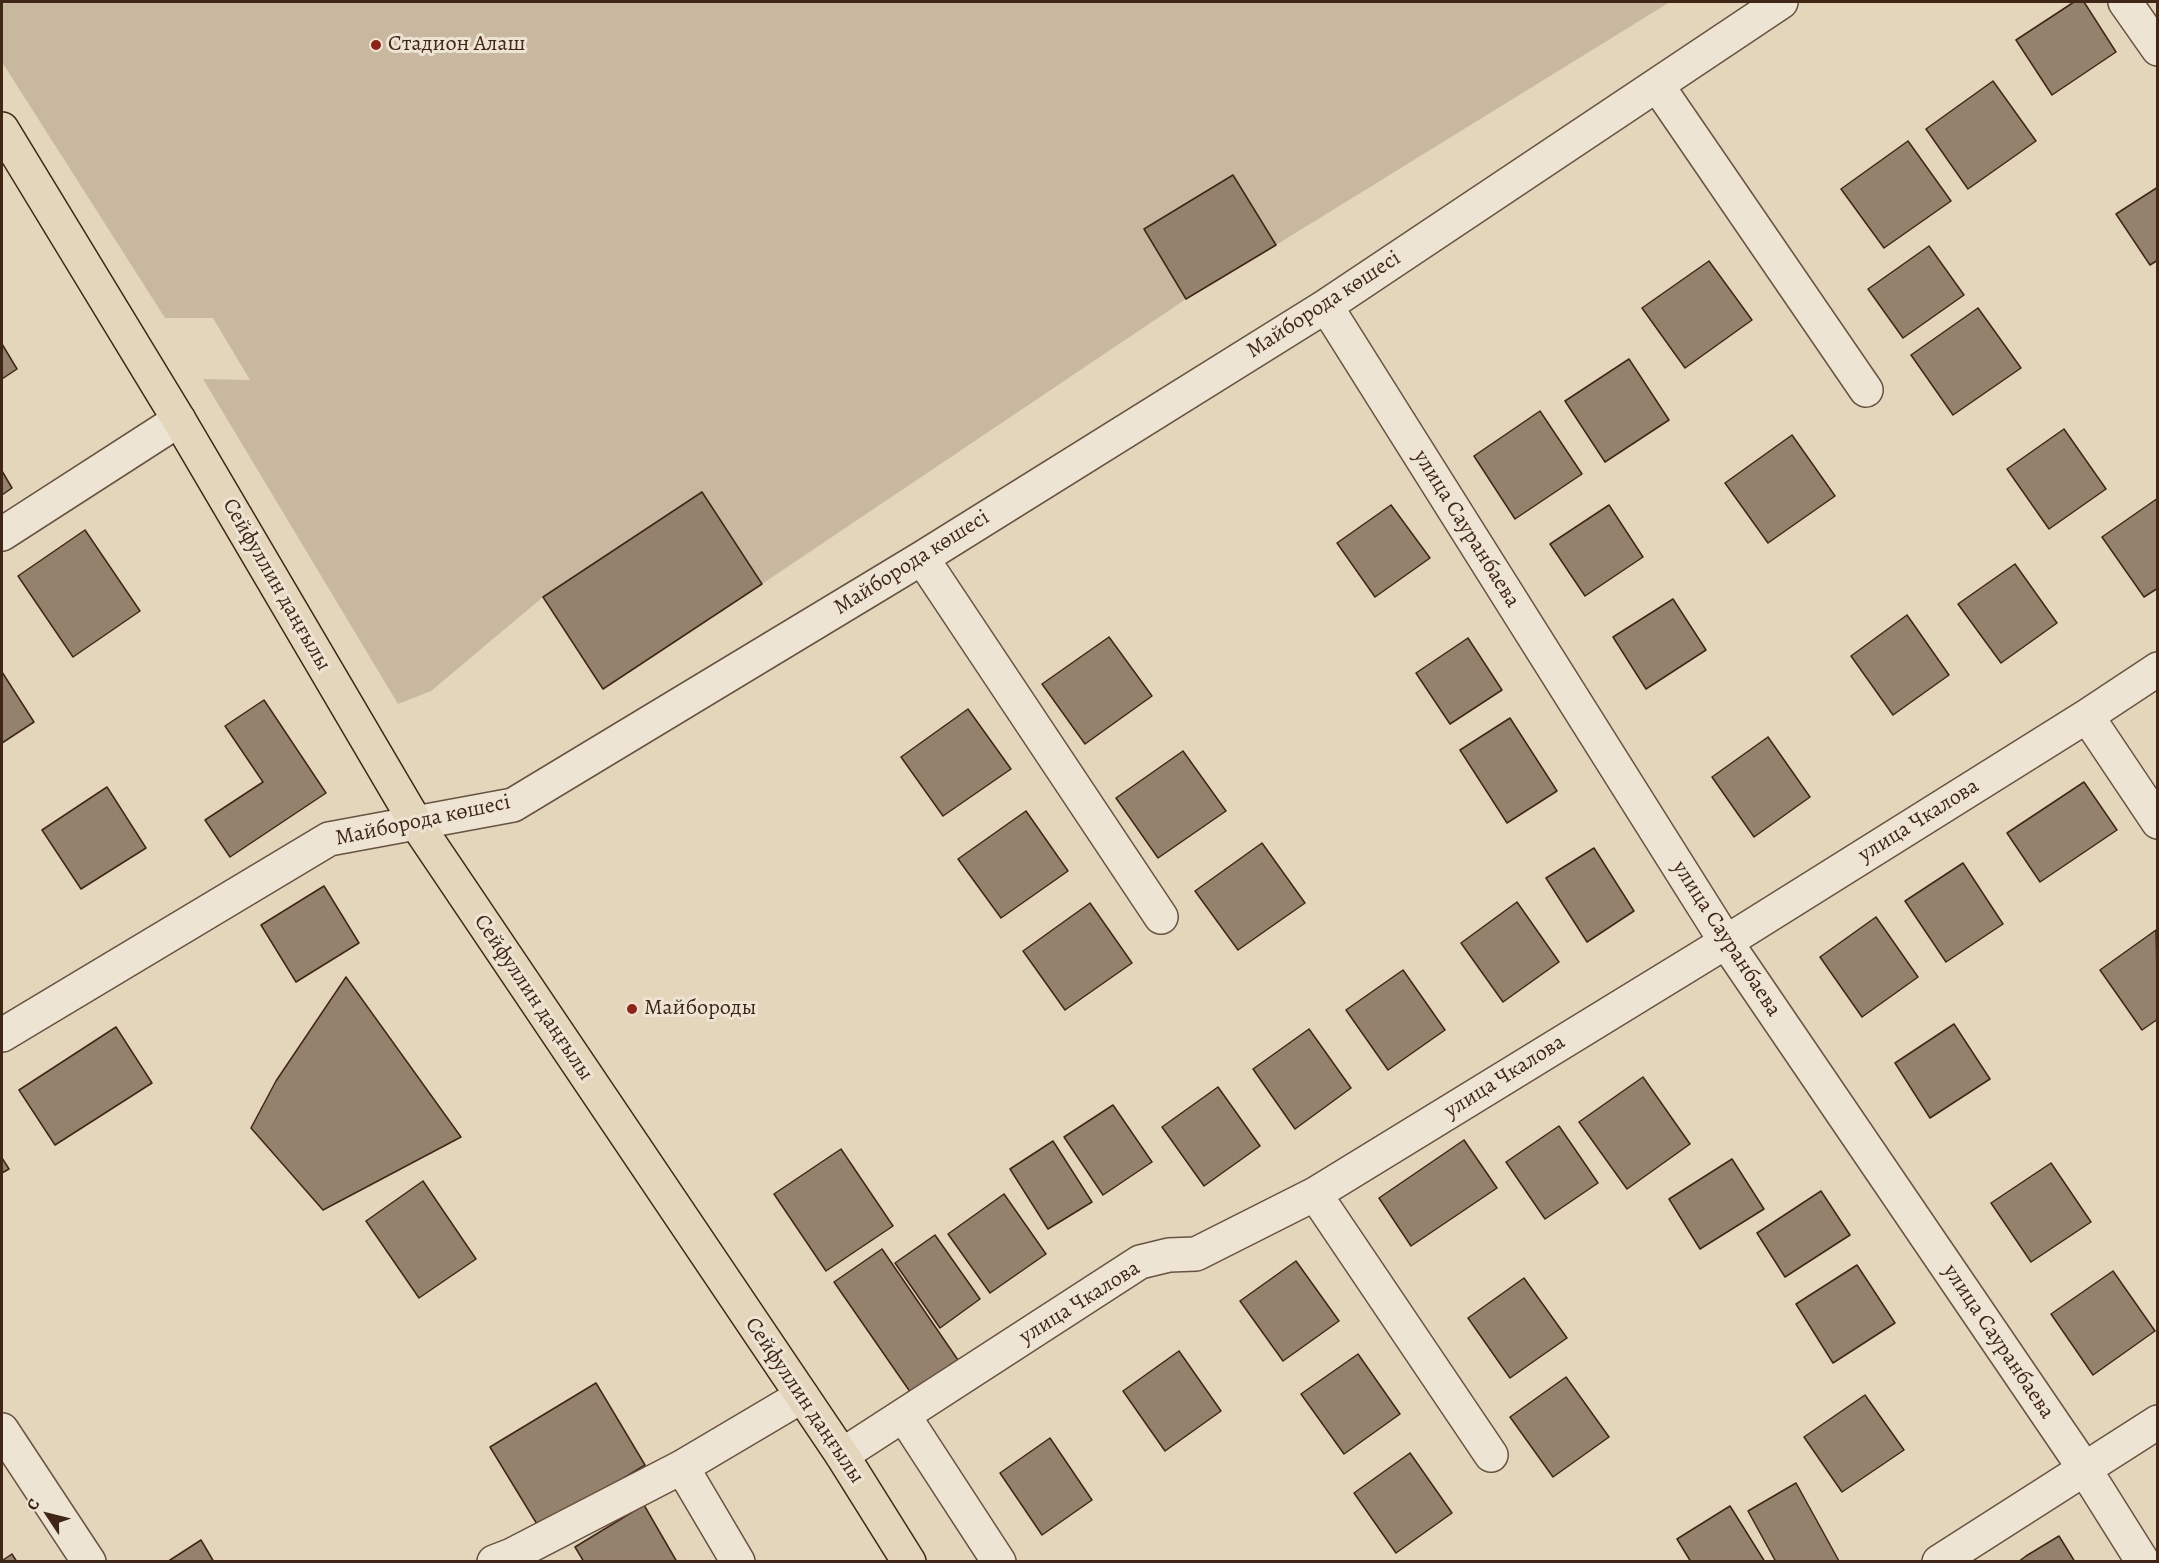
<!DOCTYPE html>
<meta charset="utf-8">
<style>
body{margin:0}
#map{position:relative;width:2159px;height:1563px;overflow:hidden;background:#e3d6bb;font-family:Alegreya,serif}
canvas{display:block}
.frame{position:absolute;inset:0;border:3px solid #3f2617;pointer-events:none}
.north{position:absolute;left:18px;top:1485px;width:60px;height:60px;-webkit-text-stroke:4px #ede4d3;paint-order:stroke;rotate:305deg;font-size:16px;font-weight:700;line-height:24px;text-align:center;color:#3f2617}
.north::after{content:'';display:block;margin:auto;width:21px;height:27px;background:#3f2617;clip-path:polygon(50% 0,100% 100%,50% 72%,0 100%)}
</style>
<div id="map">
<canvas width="2159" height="1563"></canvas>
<div class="frame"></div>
<div class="north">С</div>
</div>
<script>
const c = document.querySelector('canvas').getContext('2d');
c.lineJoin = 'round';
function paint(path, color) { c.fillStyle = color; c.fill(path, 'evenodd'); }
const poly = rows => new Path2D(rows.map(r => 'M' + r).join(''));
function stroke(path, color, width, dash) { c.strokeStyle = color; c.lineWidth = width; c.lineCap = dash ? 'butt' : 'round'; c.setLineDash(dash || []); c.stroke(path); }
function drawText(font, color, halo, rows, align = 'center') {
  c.font = font + ' Alegreya,serif'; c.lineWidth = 6; c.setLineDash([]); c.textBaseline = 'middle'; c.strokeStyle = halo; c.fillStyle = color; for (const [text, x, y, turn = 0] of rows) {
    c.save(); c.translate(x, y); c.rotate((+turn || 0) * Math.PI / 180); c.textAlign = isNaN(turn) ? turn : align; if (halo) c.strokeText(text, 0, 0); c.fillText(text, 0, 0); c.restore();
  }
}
paint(poly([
 [2,2,1670,2,1276,245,1233,175,1144,229,1186,299,762,584,702,493,543,597,431,691,398,704,203,379,250,380,213,318,165,318,2,62]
]), '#c7b89f');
const building = poly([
 [2074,2,2084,2,2116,52,2052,95,2016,40,2074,2],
 [1993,81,2036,141,1968,189,1926,129,1993,81],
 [1908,141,1951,201,1884,248,1841,189,1908,141],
 [1233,175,1276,245,1186,299,1144,229,1233,175],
 [2158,187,2158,260,2150,265,2116,214,2158,187],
 [1929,246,1964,295,1903,338,1868,289,1929,246],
 [1709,261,1752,320,1685,368,1642,308,1709,261],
 [1978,308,2021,368,1953,415,1911,355,1978,308],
 [2,344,17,369,2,379,2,344],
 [1629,359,1669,420,1605,462,1565,401,1629,359],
 [1540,411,1582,474,1515,519,1474,456,1540,411],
 [2064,429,2106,489,2049,529,2007,469,2064,429],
 [1792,435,1835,496,1768,543,1725,483,1792,435],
 [2,471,12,488,2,495,2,471],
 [702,492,762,584,603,689,543,597,702,492],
 [2158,498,2158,588,2144,597,2102,537,2158,498],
 [1391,505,1430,558,1375,597,1337,543,1391,505],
 [1609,505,1643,557,1585,596,1550,544,1609,505],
 [85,530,140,611,73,657,18,576,85,530],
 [2015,564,2057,623,2001,663,1958,604,2015,564],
 [1673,599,1706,650,1646,689,1613,637,1673,599],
 [1907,615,1949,675,1893,715,1851,656,1907,615],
 [1109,637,1152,696,1085,744,1042,684,1109,637],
 [1468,638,1502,690,1450,724,1416,673,1468,638],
 [2,672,34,722,2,743,2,672],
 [264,700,326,793,230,857,205,820,263,782,225,726,264,700],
 [968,709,1011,769,943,816,901,757,968,709],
 [1510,718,1557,791,1507,823,1460,750,1510,718],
 [1768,737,1810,797,1754,837,1712,777,1768,737],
 [1183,751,1226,811,1158,858,1116,798,1183,751],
 [2084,782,2117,830,2040,882,2007,833,2084,782],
 [107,787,146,848,81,889,42,830,107,787],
 [1026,811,1068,871,1001,918,958,859,1026,811],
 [1262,843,1305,903,1238,950,1195,891,1262,843],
 [1594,848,1634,911,1587,942,1546,878,1594,848],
 [1963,863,2003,924,1946,962,1905,901,1963,863],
 [324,886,359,943,296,982,261,925,324,886],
 [1517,902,1559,962,1503,1002,1461,943,1517,902],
 [1090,903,1132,963,1065,1010,1023,951,1090,903],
 [1876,917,1918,977,1862,1017,1820,957,1876,917],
 [2156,930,2158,1019,2142,1030,2100,970,2156,930],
 [1403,970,1445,1030,1388,1070,1346,1010,1403,970],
 [346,977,461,1137,323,1210,251,1128,276,1081,346,977],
 [1954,1024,1990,1079,1930,1118,1895,1063,1954,1024],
 [116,1027,152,1083,55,1145,19,1090,116,1027],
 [1309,1029,1351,1088,1295,1129,1253,1069,1309,1029],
 [1643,1077,1690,1144,1627,1189,1579,1122,1643,1077],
 [1218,1087,1260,1146,1204,1186,1162,1127,1218,1087],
 [1113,1105,1152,1162,1103,1195,1064,1137,1113,1105],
 [1559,1126,1598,1183,1545,1219,1506,1162,1559,1126],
 [1464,1140,1497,1188,1411,1246,1379,1198,1464,1140],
 [1053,1141,1092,1202,1048,1229,1010,1169,1053,1141],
 [841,1149,893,1226,826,1271,774,1194,841,1149],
 [2,1158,9,1169,2,1173,2,1158],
 [1732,1159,1764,1209,1700,1249,1669,1199,1732,1159],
 [2051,1163,2091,1222,2031,1262,1991,1203,2051,1163],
 [423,1181,476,1259,419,1298,366,1221,423,1181],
 [1821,1191,1850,1235,1785,1277,1757,1233,1821,1191],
 [1004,1194,1046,1254,990,1293,948,1234,1004,1194],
 [935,1235,980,1299,940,1328,895,1263,935,1235],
 [882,1249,960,1363,913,1396,834,1282,882,1249],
 [1296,1261,1339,1321,1283,1361,1240,1301,1296,1261],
 [1857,1265,1895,1323,1833,1363,1796,1304,1857,1265],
 [2113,1271,2155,1331,2093,1375,2051,1314,2113,1271],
 [1524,1278,1567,1338,1510,1378,1468,1318,1524,1278],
 [1179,1351,1221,1411,1165,1451,1123,1391,1179,1351],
 [1358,1354,1400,1414,1344,1454,1301,1394,1358,1354],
 [1566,1377,1609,1437,1553,1477,1510,1417,1566,1377],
 [596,1383,645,1465,540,1529,490,1447,596,1383],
 [1865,1395,1904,1450,1842,1492,1804,1437,1865,1395],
 [1050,1438,1092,1500,1042,1535,1000,1473,1050,1438],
 [1410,1453,1452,1513,1396,1553,1354,1493,1410,1453],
 [1796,1483,1839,1561,1838,1562,1776,1562,1748,1511,1796,1483],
 [644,1505,677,1562,584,1562,575,1547,644,1505],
 [1730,1506,1765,1562,1691,1562,1677,1539,1730,1506],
 [2059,1536,2075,1562,2018,1562,2026,1556,2059,1536],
 [201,1540,214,1562,167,1562,201,1540],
 [12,1554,17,1562,2,1562,2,1558,3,1560,12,1554]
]);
paint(building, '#94826c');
stroke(building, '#3f2617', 1.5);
const minor = poly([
 [2125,2,2158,49],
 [1657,85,1866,390],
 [1326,306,1726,942,2084,1468,2143,1562],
 [2,534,179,420],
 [922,558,1161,917],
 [2087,716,2158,822],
 [2,1035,329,839,513,805,922,558,1326,306,1781,2],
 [1315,1194,1491,1455],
 [904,1416,999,1562],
 [2,1430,89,1562],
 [842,1455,1140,1262,1169,1255,1196,1254,1315,1194,1726,942,2087,716,2158,669],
 [682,1467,738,1562],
 [494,1562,512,1555,682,1467,802,1396],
 [1939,1562,2158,1422]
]);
const major = poly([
 [2,129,179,420,416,823,842,1455,909,1562]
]);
stroke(minor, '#685240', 36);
stroke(major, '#3f2617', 36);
stroke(minor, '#ede4d3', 33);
stroke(major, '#e3d6bb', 33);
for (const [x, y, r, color] of [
 [376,45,6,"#8f2418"],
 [632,1009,6,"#8f2418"]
]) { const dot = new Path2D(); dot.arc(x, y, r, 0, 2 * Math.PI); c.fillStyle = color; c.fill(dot); stroke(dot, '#ede4d3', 2); }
drawText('22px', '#3f2617', '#ede4d3', [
 ["Стадион Алаш",388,45],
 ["Майбороды",644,1009]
], 'left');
drawText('22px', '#3f2617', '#ede4d3', [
 ["Майборода көшесі",1324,305,-33],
 ["улица Сауранбаева",1466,529,58],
 ["Майборода көшесі",912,563,-32],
 ["Сейфуллин даңғылы",276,585,60],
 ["Майборода көшесі",423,821,-12],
 ["улица Чкалова",1919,821,-32],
 ["улица Сауранбаева",1726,939,57],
 ["Сейфуллин даңғылы",533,998,56],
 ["улица Чкалова",1505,1077,-32],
 ["улица Чкалова",1080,1303,-32],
 ["улица Сауранбаева",1998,1342,56],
 ["Сейфуллин даңғылы",804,1401,56]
]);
</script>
